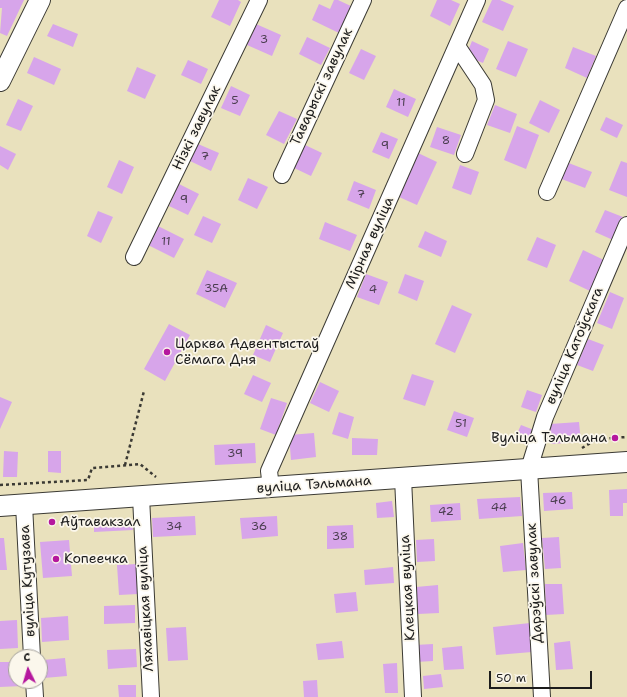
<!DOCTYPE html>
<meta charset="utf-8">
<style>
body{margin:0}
#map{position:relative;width:627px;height:697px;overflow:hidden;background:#e9e1bd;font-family:"Shantell Sans",sans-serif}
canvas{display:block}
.north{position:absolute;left:8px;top:649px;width:40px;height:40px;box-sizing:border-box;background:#fbf7ec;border:1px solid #a29f99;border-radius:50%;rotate:355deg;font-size:11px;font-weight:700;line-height:16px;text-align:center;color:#1c1c1c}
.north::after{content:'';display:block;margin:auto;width:14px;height:18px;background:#b5179e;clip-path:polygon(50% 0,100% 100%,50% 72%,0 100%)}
.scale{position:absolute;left:489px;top:671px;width:103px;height:18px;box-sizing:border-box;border:2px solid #1c1c1c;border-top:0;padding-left:5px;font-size:12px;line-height:14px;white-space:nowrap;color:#1c1c1c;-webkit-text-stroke:3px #fbf7ec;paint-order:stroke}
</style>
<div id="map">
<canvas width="627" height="697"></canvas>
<div class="north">С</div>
<div class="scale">50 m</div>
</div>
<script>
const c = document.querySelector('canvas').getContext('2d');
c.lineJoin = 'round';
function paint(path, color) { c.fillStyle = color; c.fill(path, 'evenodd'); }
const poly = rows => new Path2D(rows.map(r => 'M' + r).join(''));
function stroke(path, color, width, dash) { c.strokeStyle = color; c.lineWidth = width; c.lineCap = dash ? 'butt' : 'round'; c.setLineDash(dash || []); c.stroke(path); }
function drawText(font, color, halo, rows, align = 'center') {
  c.font = font + ' "Shantell Sans",sans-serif'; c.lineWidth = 3.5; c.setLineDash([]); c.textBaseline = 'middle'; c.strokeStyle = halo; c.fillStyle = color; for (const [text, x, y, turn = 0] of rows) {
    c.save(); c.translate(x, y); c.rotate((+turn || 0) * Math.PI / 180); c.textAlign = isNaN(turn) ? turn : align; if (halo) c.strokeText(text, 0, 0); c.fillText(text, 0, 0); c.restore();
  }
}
paint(poly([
 [0,0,24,0,7,36,0,33,2,8,0,8],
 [219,0,238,0,241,2,230,26,211,17],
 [334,0,338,0,353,7,341,34,312,20,319,4,330,9],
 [437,0,451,0,460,4,450,26,430,16],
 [492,0,500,0,514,6,503,31,482,22],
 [53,24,78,34,73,47,47,36],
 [256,24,281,35,272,56,247,45],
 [307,37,330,48,321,65,299,54],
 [472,41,489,49,483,63,466,56],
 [508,41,528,49,516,77,496,69],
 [573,47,596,56,587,78,565,68],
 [361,49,376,56,364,80,349,73],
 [34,57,61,69,54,85,27,73],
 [188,60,208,69,201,84,181,75],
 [137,67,156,75,145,99,127,91],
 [231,86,250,95,240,116,221,108],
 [394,89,416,99,408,117,386,107],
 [18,99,33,106,21,131,6,125],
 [540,100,560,110,549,133,529,123],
 [495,105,517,114,510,133,487,125],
 [279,111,297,119,284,144,266,135],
 [606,117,623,125,617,138,600,130],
 [517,126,539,135,526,169,504,160],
 [437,127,461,135,454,155,430,147],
 [381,132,398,139,389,159,372,152],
 [198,144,219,153,211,171,190,161],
 [303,144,322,153,311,176,292,167],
 [0,146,16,154,8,170,0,165],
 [418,153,437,162,417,205,399,197],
 [119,160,134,167,122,194,107,187],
 [621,161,627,163,627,197,609,190],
 [566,162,592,172,585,188,559,178],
 [460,165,479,172,471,195,452,188],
 [248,178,268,187,257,209,238,200],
 [354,181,376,190,369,209,347,200],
 [179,184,199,194,188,215,169,206],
 [605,210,623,217,613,240,595,232],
 [98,211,113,217,101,243,87,236],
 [203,216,221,224,212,243,194,235],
 [325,222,357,235,350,251,319,239],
 [158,226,184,239,174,258,148,245],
 [425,231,447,241,441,257,418,247],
 [537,237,556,245,547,268,527,260],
 [583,250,604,260,590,291,569,281],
 [207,270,237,283,225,308,196,294],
 [366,274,388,282,379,305,357,297],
 [405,274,424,281,417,301,398,293],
 [610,292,624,298,612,329,597,323],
 [452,305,472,314,455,353,435,344],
 [169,324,190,335,165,381,144,369],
 [266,325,283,333,270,362,253,355],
 [588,339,604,345,593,371,577,365],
 [412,374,434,381,425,406,403,399],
 [253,375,271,383,262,402,244,394],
 [320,382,339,391,329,412,310,403],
 [527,390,542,395,536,412,521,407],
 [0,397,12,402,0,429],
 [271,398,287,403,276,435,260,429],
 [454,411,474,418,467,437,447,430],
 [339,412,354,417,348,439,332,434],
 [579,422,581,442,551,444,550,424],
 [521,425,534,430,527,445,514,440],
 [314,433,316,457,291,460,289,435],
 [352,438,378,439,377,455,352,455],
 [255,443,256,463,215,465,214,445],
 [4,451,18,452,17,477,3,477],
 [48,451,61,451,61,473,48,472],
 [627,489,627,503,623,503,623,516,610,516,609,490],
 [572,492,573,509,544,511,543,493],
 [520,497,522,516,479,519,477,499],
 [392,501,394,517,377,518,376,503],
 [460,503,461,520,431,522,430,505],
 [195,516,196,535,153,537,152,518],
 [277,516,278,536,242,539,240,518],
 [132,521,133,530,94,532,94,524],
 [353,525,354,548,327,549,327,526],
 [559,537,561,568,545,569,542,538],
 [0,538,4,538,7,570,0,570],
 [434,539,435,561,417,562,416,540],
 [69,540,72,576,43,578,40,542],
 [523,543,526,570,503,572,500,546],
 [137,564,138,594,119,595,117,565],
 [393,567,394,583,365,585,364,570],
 [545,584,562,584,564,614,546,615],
 [438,585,439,613,418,614,416,587],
 [356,592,358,611,336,613,334,594],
 [135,605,135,623,104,624,104,606],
 [68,616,69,640,42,642,41,618],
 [17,620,18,648,0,649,0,621],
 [530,623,532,652,496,655,493,627],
 [186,627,188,660,168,661,166,628],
 [342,641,344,658,318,660,316,644],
 [570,641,573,669,556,670,554,643],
 [433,644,433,661,416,662,415,645],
 [462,646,464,669,444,670,442,648],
 [136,649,137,667,108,669,107,650],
 [65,658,67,676,44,678,43,660],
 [0,662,16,662,16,681,21,681,22,686,0,687],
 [397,663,398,693,385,693,383,664],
 [441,674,443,687,424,689,423,676],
 [317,680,318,697,304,697,303,681],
 [118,685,136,685,136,697,119,697]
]), '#d7a5ea');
const minor = poly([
 [457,46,483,85,486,100,465,154],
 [282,175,363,0],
 [547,192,627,8],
 [134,257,259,0],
 [403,478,413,697],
 [271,488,269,471,477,0],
 [141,497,151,697],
 [24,505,32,657],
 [34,681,35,697],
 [542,697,529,469,545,417,627,225]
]);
const major = poly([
 [0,81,40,0],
 [0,506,627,462]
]);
stroke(minor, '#3b3a34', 18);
stroke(major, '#3b3a34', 22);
stroke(poly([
 [582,448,597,439,627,437],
 [125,465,144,391],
 [0,485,88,480,92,468,140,464,156,477]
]), '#3b3a34', 2.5, [3, 3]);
stroke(minor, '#fff', 16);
stroke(major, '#fff', 20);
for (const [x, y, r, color] of [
 [167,352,4,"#b5179e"],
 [615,438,4,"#b5179e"],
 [52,522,4,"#b5179e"],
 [56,559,4,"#b5179e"]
]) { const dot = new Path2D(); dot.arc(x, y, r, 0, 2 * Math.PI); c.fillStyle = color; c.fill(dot); stroke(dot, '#fbf7ec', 1.5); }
drawText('12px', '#4b3e50', null, [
 ["3",264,40],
 ["5",235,101],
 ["11",401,103],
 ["8",446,141],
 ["9",385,146],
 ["7",205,157],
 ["7",361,195],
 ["9",184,200],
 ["11",166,242],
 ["35А",216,289],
 ["4",373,290],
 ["51",461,424],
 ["39",235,454],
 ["46",558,501],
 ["44",499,508],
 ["42",446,512],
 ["34",174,527],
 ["36",259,527],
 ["38",340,537]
]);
drawText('14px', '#1c1c1c', '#fbf7ec', [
 ["Таварыскі завулак",322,87,-65],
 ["Нізкі завулак",197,128,-64],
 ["Мірная вуліца",370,243,-66],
 ["вуліца Катоўскага",575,346,-67],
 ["вуліца Тэльмана",314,485,-4],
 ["вуліца Кутузава",28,581,-93],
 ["Дарэўскі завулак",535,583,-93],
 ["Клецкая вуліца",408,588,-93],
 ["Ляхавіцкая вуліца",146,609,-93]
]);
drawText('14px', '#1c1c1c', '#fbf7ec', [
 ["Царква Адвентыстаў",175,344],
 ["Сёмага Дня",175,360],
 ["Вуліца Тэльмана",607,438,"right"],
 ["Аўтавакзал",60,522],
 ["Копеечка",64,559]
], 'left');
</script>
